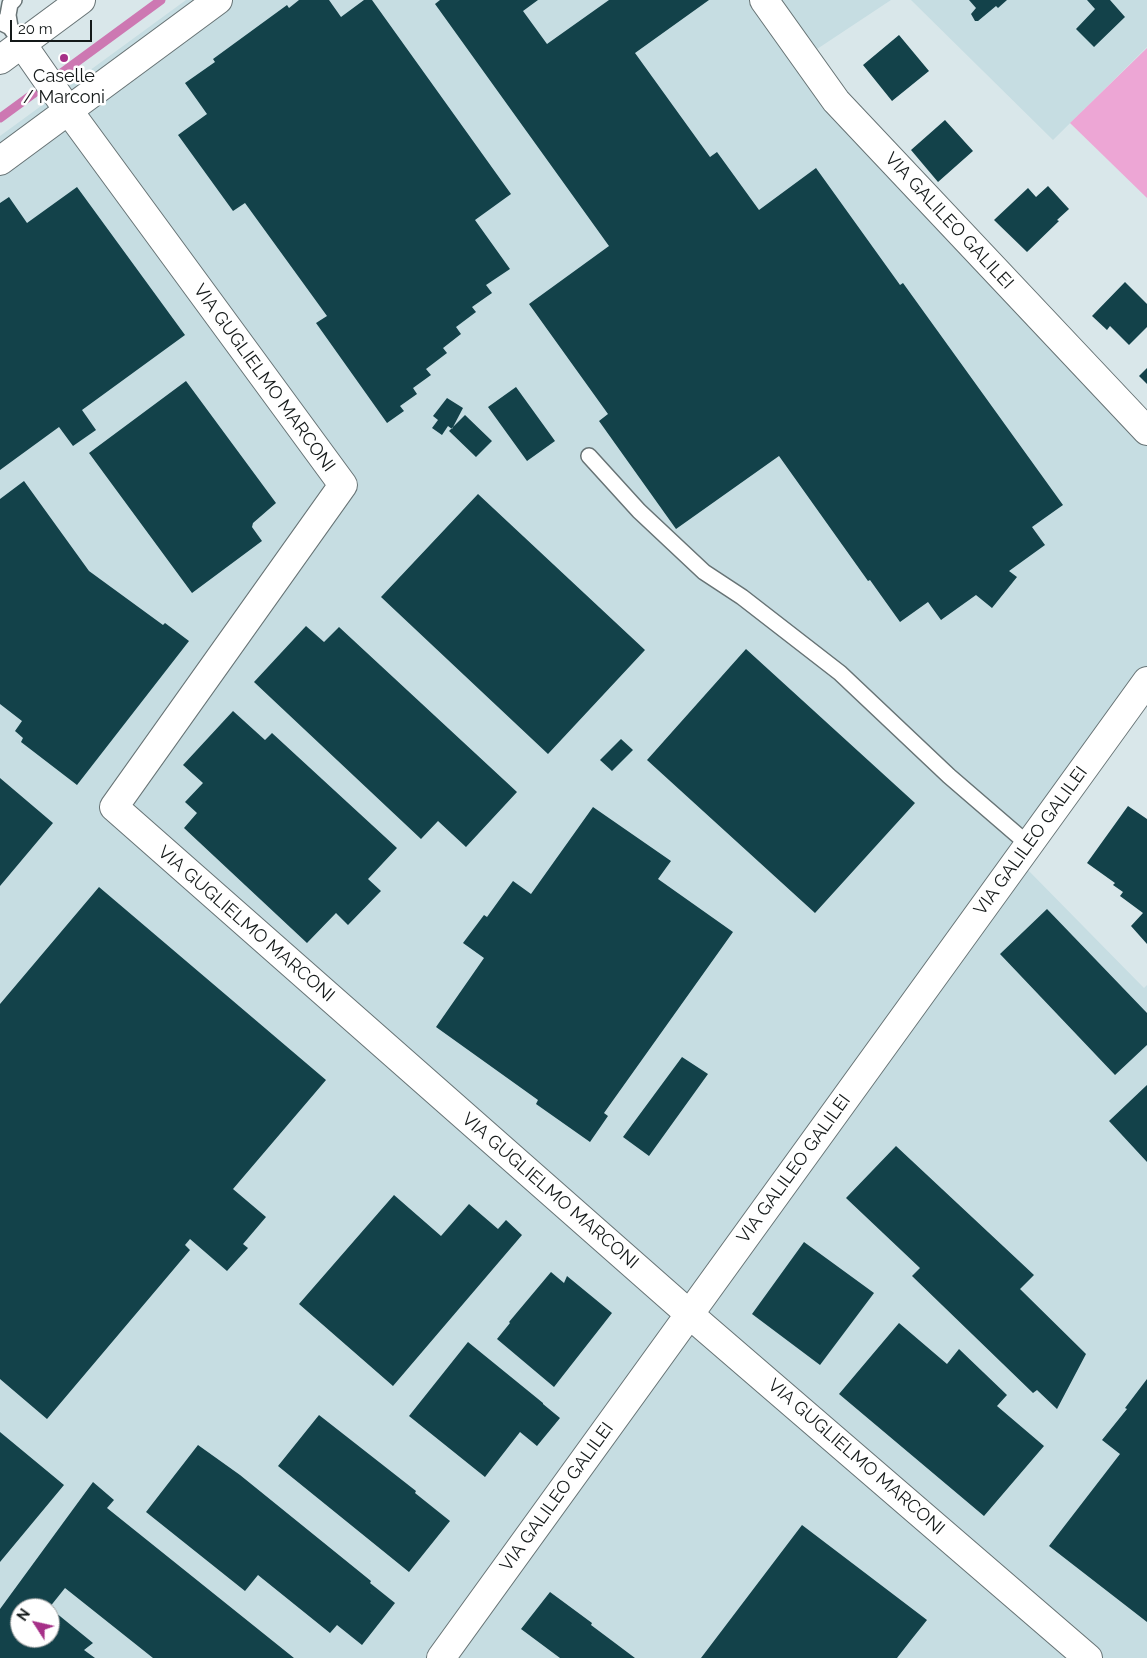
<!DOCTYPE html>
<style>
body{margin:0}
#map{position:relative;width:1147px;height:1658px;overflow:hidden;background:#d9e7ea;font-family:Raleway,sans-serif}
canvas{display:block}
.north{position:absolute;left:10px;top:1598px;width:50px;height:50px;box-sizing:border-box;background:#fff;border:1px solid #a1a3a3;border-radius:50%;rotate:305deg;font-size:14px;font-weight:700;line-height:20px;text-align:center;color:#141919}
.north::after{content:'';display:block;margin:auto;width:18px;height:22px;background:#a63088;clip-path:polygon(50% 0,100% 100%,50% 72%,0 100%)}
.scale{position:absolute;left:10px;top:20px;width:82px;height:22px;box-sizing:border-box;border:2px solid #141919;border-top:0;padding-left:6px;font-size:15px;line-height:18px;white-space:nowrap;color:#141919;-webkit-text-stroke:4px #fff;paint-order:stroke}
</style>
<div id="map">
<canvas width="1147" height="1658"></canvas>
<div class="north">N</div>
<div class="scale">20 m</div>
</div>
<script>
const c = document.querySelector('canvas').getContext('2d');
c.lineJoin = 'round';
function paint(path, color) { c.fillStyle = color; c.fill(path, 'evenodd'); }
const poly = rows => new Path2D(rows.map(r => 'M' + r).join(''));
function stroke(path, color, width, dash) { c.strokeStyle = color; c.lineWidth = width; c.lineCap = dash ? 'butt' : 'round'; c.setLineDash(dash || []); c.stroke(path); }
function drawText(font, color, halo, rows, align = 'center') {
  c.font = font + ' Raleway,sans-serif'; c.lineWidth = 5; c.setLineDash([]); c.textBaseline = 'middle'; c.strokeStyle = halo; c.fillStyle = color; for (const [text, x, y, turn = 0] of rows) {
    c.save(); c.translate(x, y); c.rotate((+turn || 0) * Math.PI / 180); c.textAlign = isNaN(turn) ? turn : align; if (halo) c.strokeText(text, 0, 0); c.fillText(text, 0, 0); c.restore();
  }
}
paint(poly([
 [186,0,891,0,805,57,1147,435,1147,695,1024,866,1144,988,1147,985,1147,1658,0,1658,0,136],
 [20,1608,50,1608,50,1638,20,1638],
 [911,0,1147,0,1147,47,1053,140]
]), '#c6dde2');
paint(poly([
 [1147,48,1147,198,1070,123]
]), '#eda6d5');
stroke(poly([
 [0,118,161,0]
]), '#cd78b2', 9);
paint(poly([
 [299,0,329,0,341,17,364,0,372,0,511,194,475,220,510,269,486,285,492,293,472,307,476,312,456,327,461,334,443,348,447,353,426,369,431,375,413,388,417,394,400,406,404,411,387,423,316,323,327,316,245,203,233,211,178,135,207,114,185,83,215,62,213,59,287,5,289,8],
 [440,0,538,0,523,11,547,44,609,0,709,0,635,53,710,157,717,152,759,210,816,168,900,285,903,283,1063,505,1032,527,1045,545,1009,571,1017,577,992,608,976,595,941,620,928,602,900,622,870,580,868,581,779,456,676,529,599,421,608,414,529,304,609,246,435,4],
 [969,0,1007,0,998,8,996,6,978,21,975,21,971,14,976,8],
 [1087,0,1110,0,1125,17,1094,47,1076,29,1095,9],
 [899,35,929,71,892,101,863,65],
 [945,120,973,151,938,182,911,150],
 [1048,186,1069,209,1057,220,1059,221,1027,252,994,220,1028,188,1036,197],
 [77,187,185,335,82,410,96,430,73,446,59,427,0,470,0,203,9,197,27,223],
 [1125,282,1147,304,1147,327,1129,345,1110,326,1107,330,1092,316],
 [1147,368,1147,384,1139,376],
 [186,381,276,503,253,523,252,527,262,541,192,593,89,453],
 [516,387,555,441,527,461,488,407],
 [447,398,463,408,452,429,448,426,442,435,432,428,438,420,433,416],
 [465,415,492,441,476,457,449,431],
 [24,481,89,571,163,625,165,623,189,641,77,785,21,742,23,738,15,731,22,721,0,704,0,499],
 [478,494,645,650,548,754,381,597],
 [306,626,324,642,339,627,517,792,466,847,438,821,421,839,254,682],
 [746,649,915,803,815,913,647,760],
 [233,711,265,740,272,733,397,848,368,879,381,891,348,925,336,913,307,943,184,828,197,813,185,802,203,783,183,765],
 [621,739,633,750,612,771,600,760],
 [0,778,53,823,0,886],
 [1128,806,1147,819,1147,944,1131,926,1143,913,1120,896,1123,892,1113,885,1115,883,1087,863],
 [593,807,671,861,658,879,733,932,604,1113,608,1116,590,1142,536,1104,538,1100,436,1027,484,958,463,943,484,915,487,917,513,881,531,894],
 [99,887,326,1080,233,1189,266,1217,243,1244,248,1248,227,1271,190,1239,185,1245,190,1250,47,1419,0,1379,0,1004],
 [1047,909,1147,1013,1147,1045,1115,1075,1000,954],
 [682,1057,708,1074,649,1156,623,1137],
 [1147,1085,1147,1162,1109,1121],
 [896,1146,1034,1275,1020,1289,1086,1354,1057,1409,1037,1390,1033,1393,912,1276,920,1268,846,1198],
 [394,1195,441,1236,469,1204,498,1229,506,1220,522,1235,393,1386,299,1304],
 [804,1242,874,1293,820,1365,752,1314],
 [551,1272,564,1283,567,1276,612,1313,554,1387,497,1339,510,1323,509,1322],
 [899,1323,947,1364,959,1349,1007,1395,997,1406,1044,1446,984,1516,839,1394],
 [468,1342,543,1403,543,1404,560,1418,537,1446,520,1432,485,1477,409,1416],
 [1147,1379,1147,1622,1049,1546,1120,1454,1102,1440,1127,1409,1125,1408],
 [319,1415,416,1491,415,1493,450,1521,409,1572,278,1466],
 [0,1432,64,1485,0,1562],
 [198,1445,240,1475,371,1581,370,1583,395,1603,362,1645,337,1625,330,1633,258,1575,245,1591,146,1512],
 [93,1482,114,1500,107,1508,294,1658,153,1658,65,1588,49,1608,20,1608,20,1638,50,1638,50,1608,93,1643,84,1650,95,1658,0,1658,0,1609],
 [802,1525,927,1620,911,1640,897,1658,701,1658],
 [550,1592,592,1623,591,1625,635,1658,560,1658,521,1629]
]), '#13424a');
const service = poly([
 [0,22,10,27,22,44],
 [10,27,8,15,10,4,14,0],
 [589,456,639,511,704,572,742,597,840,673,949,776,1029,845]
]);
const minor = poly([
 [764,0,836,101,1147,431],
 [22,44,68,110,343,485,114,807,704,1327,1088,1658],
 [0,161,218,0],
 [441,1658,1147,681]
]);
const secondary = poly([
 [0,60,81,0]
]);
stroke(service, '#677375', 18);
stroke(minor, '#677375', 30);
stroke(secondary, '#677375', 30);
stroke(service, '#fff', 15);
stroke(minor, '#fff', 28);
stroke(secondary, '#fff', 28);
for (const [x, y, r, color] of [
 [64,58,5,"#a63088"]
]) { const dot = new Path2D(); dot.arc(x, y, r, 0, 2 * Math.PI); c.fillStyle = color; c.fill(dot); stroke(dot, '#fff', 2); }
drawText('18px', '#141919', '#fff', [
 ["Caselle",64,77],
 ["/ Marconi",64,98]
]);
drawText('18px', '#141919', '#fff', [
 ["VIA GALILEO GALILEI",949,221,47],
 ["VIA GUGLIELMO MARCONI",264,378,54],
 ["VIA GALILEO GALILEI",1031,841,-54],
 ["VIA GUGLIELMO MARCONI",246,924,41],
 ["VIA GALILEO GALILEI",794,1169,-54],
 ["VIA GUGLIELMO MARCONI",550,1191,41],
 ["VIA GUGLIELMO MARCONI",856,1457,41],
 ["VIA GALILEO GALILEI",557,1497,-54]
]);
</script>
